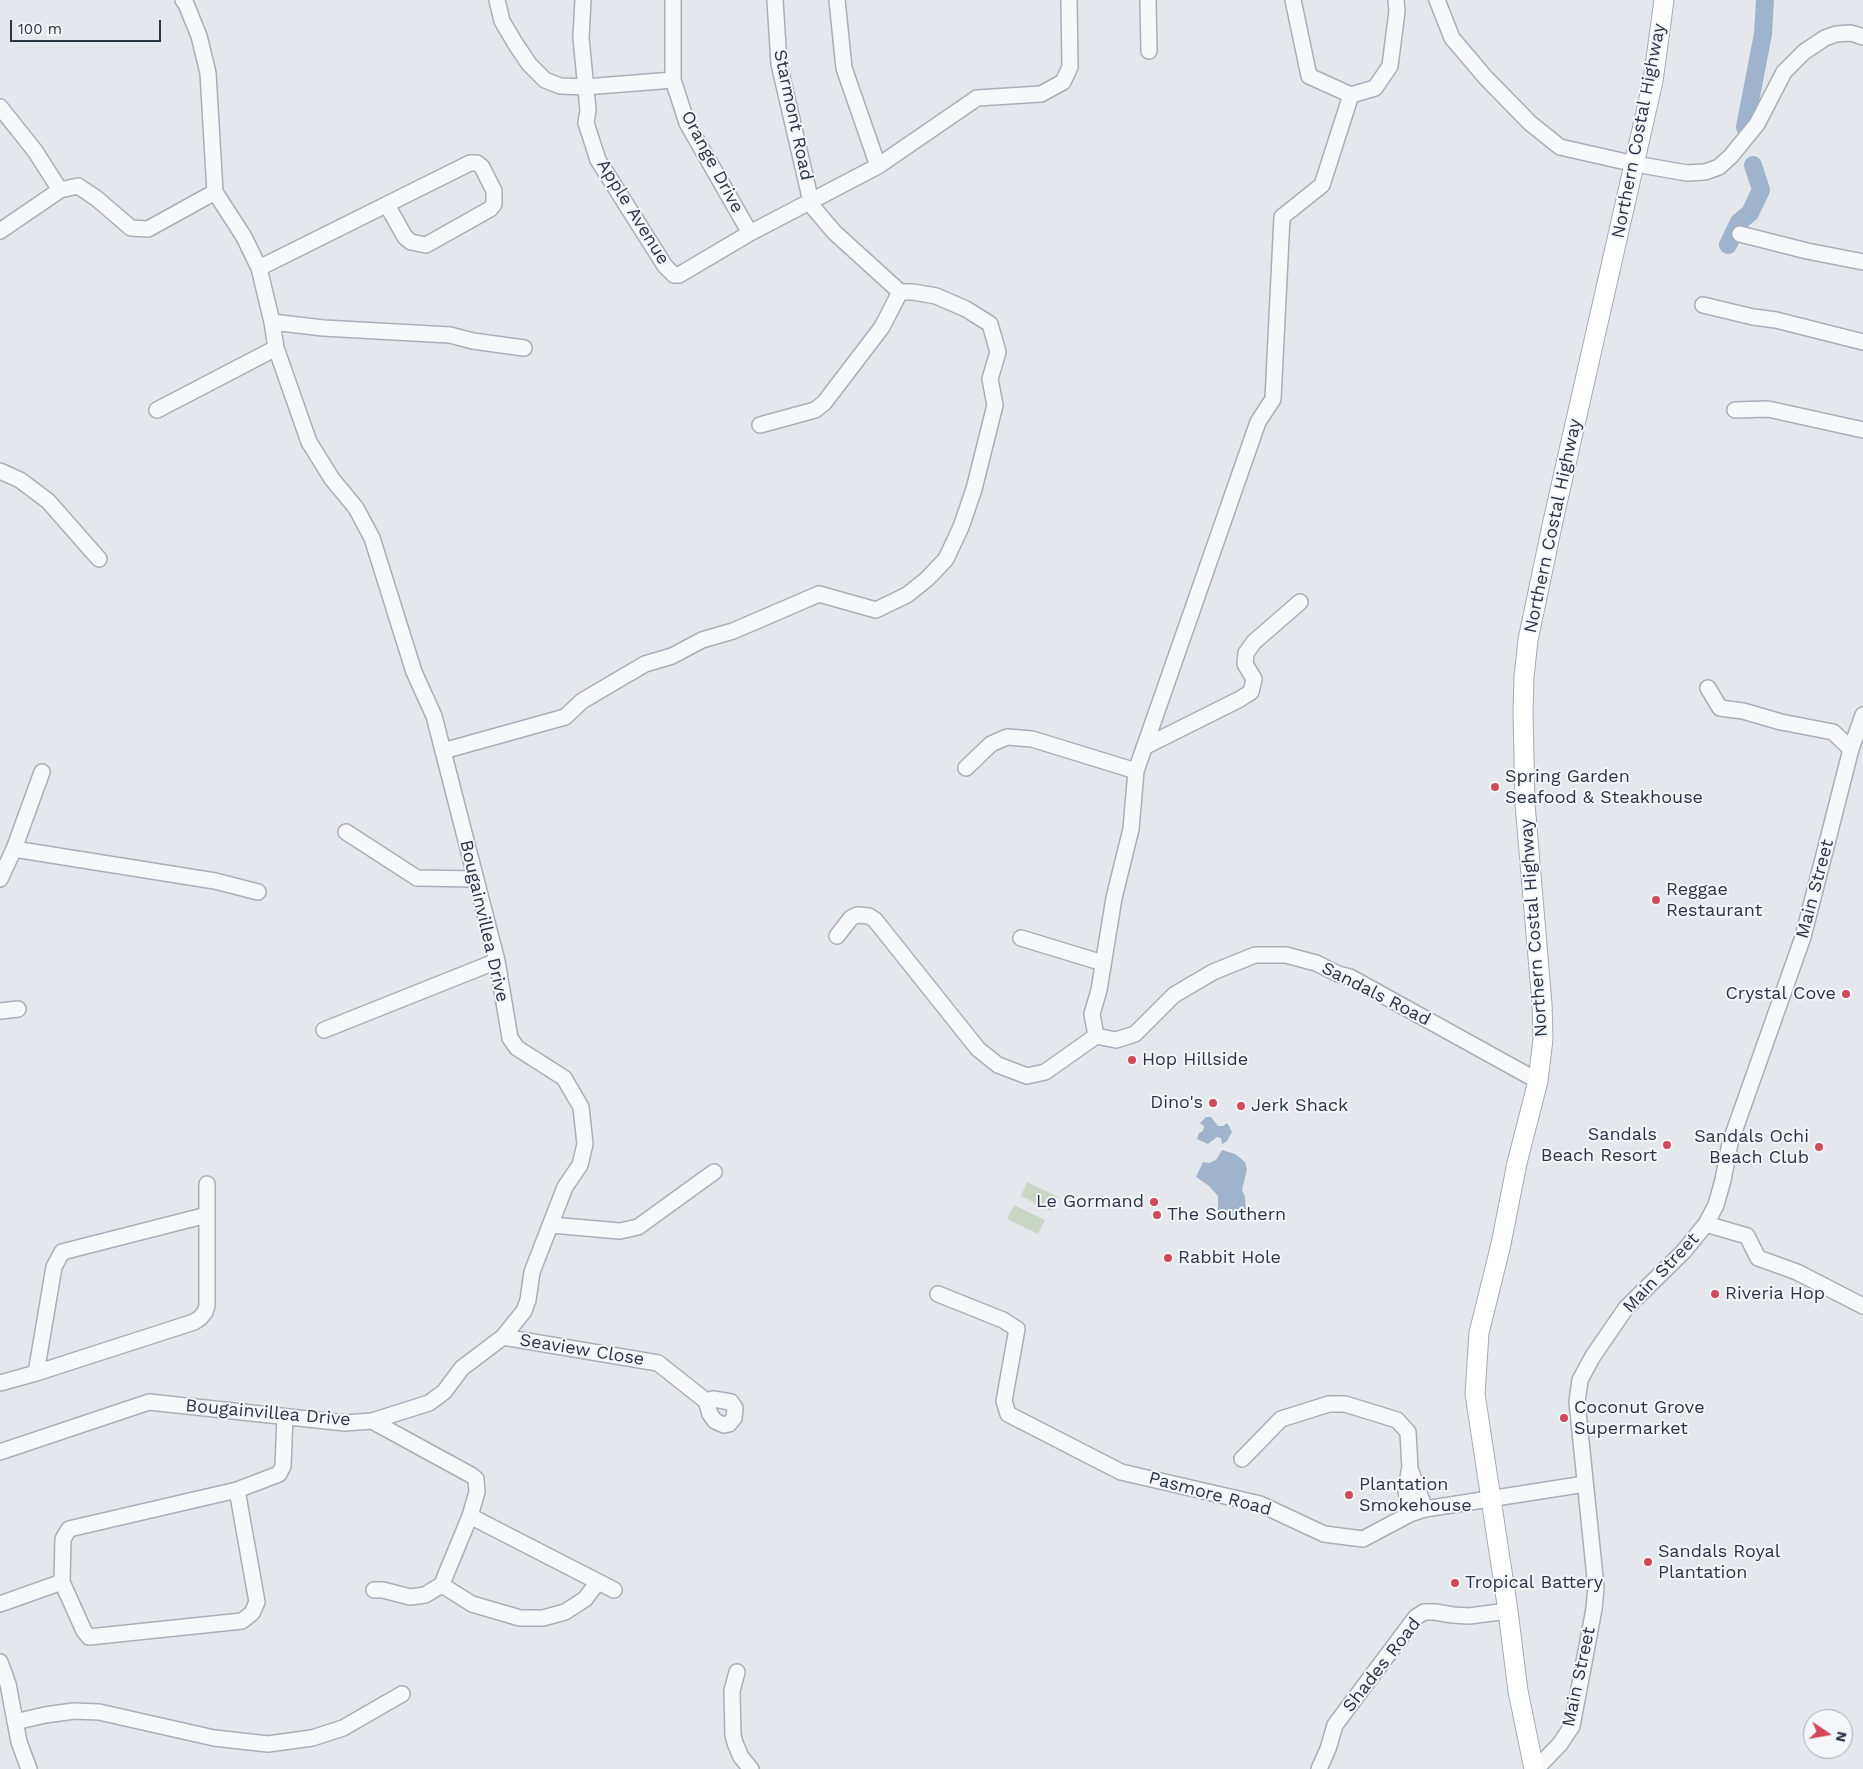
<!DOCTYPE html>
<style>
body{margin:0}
#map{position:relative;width:1863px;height:1769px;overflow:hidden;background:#e4e7ec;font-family:"Work Sans",sans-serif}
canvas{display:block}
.north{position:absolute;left:1803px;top:1709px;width:50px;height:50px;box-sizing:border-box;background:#f4f6f9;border:1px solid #a4a8b1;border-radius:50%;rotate:102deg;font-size:14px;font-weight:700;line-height:20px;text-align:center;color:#2b3445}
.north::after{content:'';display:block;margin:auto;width:18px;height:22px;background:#d1495b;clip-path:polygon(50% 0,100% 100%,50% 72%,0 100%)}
.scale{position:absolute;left:10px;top:20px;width:151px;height:22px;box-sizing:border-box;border:2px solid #2b3445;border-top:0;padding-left:6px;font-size:15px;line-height:18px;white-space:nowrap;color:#2b3445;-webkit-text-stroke:4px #f4f6f9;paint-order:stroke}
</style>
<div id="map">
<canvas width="1863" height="1769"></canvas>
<div class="north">N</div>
<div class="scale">100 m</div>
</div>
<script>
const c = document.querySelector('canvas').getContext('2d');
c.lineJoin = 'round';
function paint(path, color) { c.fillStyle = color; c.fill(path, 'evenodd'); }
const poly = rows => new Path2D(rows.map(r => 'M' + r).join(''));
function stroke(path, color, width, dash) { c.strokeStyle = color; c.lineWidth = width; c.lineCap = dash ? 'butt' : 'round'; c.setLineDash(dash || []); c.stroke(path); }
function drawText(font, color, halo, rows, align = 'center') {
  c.font = font + ' "Work Sans",sans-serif'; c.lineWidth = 4; c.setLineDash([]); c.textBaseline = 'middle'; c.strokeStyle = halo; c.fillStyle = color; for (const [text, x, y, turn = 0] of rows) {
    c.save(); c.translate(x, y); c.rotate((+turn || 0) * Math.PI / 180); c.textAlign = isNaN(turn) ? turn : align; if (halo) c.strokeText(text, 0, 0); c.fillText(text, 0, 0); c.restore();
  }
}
paint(poly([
 [1027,1182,1058,1197,1051,1211,1021,1196],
 [1014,1205,1045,1220,1038,1234,1007,1219]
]), '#c9d6c5');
paint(poly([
 [1206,1117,1211,1117,1218,1126,1223,1126,1227,1123,1229,1126,1232,1132,1227,1141,1222,1144,1221,1138,1217,1137,1208,1144,1197,1139,1199,1133,1203,1131,1204,1126,1200,1123],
 [1222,1150,1235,1154,1245,1162,1247,1169,1242,1190,1245,1197,1246,1209,1242,1219,1239,1218,1233,1221,1216,1212,1218,1209,1218,1196,1209,1186,1196,1177,1203,1162,1209,1163,1216,1160]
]), '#9fb4cc');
stroke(poly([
 [1745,127,1763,34,1765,0],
 [1728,245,1739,222,1750,213,1761,190,1753,165]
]), '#9fb4cc', 18);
const minor = poly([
 [497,0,502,21,515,43,529,64,545,80,560,86,585,87,673,80],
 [583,0,581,38,588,110,586,123,598,160,665,266,674,275,679,275,750,233,878,166,977,98,1041,94,1063,82,1070,67,1069,0],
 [673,0,673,80,687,123,750,233],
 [775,0,779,64,812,206,834,232,900,292],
 [837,0,844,68,878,166],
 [1148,0,1149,51],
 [1293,0,1309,76,1351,95,1375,88,1390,66,1397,11,1396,0],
 [1437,0,1452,38,1486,78,1530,123,1560,147,1635,164,1687,173,1705,172,1719,167,1731,156,1757,124,1784,72,1804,52,1825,38,1836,34,1851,33,1863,37],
 [1351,95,1322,185,1282,217,1273,399,1258,422,1136,771,1131,829,1114,898,1099,990,1092,1014,1096,1036,1116,1040,1135,1034,1174,995,1213,972,1255,955,1286,955,1316,963,1338,974,1350,977,1538,1081],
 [0,107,35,151,60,190],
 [0,231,60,190,78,186,96,198,131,228,148,229,215,192],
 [1740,234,1807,251,1863,262],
 [259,268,470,163,477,163,482,167,494,191,494,204,490,209,426,245,411,242,405,237,387,205],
 [1703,305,1753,317,1776,320,1863,342],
 [272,322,323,328,450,335,473,341,524,348],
 [157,410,276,348],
 [1735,410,1768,409,1863,430],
 [0,471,20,480,48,501,99,559],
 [1708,688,1720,708,1743,711,1781,722,1833,732,1851,749],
 [1144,747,1240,699,1251,692,1254,679,1245,664,1246,653,1254,642,1300,602],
 [443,751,565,717,582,701,645,664,672,656,702,640,733,631,819,594,876,610,907,595,927,579,946,559,961,527,974,489,995,405,990,379,998,352,990,324,966,309,936,296,913,292,900,292,882,327,824,403,815,410,760,425],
 [966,768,991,744,1007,737,1032,739,1136,771],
 [346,832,417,878,475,879],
 [14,849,215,881,258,892],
 [0,879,14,849,42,772],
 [837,936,851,918,857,915,869,916,875,920,978,1049,998,1065,1027,1076,1045,1072,1096,1036],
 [1021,938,1103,963],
 [0,1011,18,1009],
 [324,1030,497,961],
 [207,1215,207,1184],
 [1706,1224,1747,1236,1758,1258,1797,1272,1863,1306],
 [551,1225,620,1231,638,1227,714,1172],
 [938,1294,1003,1320,1017,1329,1004,1401,1008,1414,1121,1472,1260,1504,1324,1534,1363,1539,1410,1514,1425,1509,1585,1484],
 [503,1337,658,1363,706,1401,710,1414,715,1421,724,1425,729,1424,734,1418,735,1408,731,1402,713,1399,706,1401],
 [0,1383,36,1373,194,1322,200,1318,205,1312,207,1306,207,1215,62,1252,54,1267,36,1373],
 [372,1421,471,1475,476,1479,477,1492,470,1516,444,1579,443,1584],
 [0,1452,149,1402,345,1423,372,1421,429,1403,444,1392,462,1368,503,1337,524,1311,528,1300,532,1272,565,1187,580,1165,585,1144,581,1107,564,1078,517,1048,510,1038,497,961,434,716,414,672,372,538,356,508,332,479,309,442,276,348,272,322,259,268,244,237,215,192,208,73,199,36,186,4,183,0],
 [1242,1459,1281,1419,1329,1404,1345,1404,1397,1420,1408,1432,1410,1469,1425,1509],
 [1409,1471,1406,1491,1410,1514],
 [470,1516,614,1590],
 [62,1582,63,1539,69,1529,237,1490,279,1474,283,1466,285,1417],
 [443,1584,445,1587,472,1604,520,1618,543,1618,565,1612,585,1599,598,1582],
 [374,1590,383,1590,410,1597,425,1595,443,1584],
 [0,1604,62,1582,84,1631,89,1637,242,1621,252,1613,257,1602,237,1490],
 [0,1662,8,1684,19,1742,29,1769],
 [737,1672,732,1691,733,1735,735,1743,741,1757,751,1769],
 [15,1722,45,1715,74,1711,99,1712,214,1738,268,1744,312,1738,343,1728,402,1694],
 [1319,1769,1328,1749,1335,1725,1416,1617,1424,1612,1435,1612,1453,1615,1469,1616,1508,1611],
 [1536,1769,1560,1744,1572,1726,1594,1609,1596,1587,1577,1402,1580,1380,1593,1356,1626,1308,1684,1251,1706,1224,1716,1205,1723,1180,1730,1143,1803,937,1851,749,1863,715]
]);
const major = poly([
 [1534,1769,1518,1691,1508,1611,1475,1394,1479,1333,1501,1244,1517,1163,1538,1081,1543,1039,1542,1004,1525,804,1523,712,1524,677,1528,640,1553,521,1653,81,1664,0]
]);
stroke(minor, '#a9aeb7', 18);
stroke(major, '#a3abb8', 21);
stroke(minor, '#f7f8fa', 15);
stroke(major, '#fff', 19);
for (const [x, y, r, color] of [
 [1495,787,5,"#d1495b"],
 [1656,900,5,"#d1495b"],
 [1846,994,5,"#d1495b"],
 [1132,1060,5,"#d1495b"],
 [1213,1103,5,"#d1495b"],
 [1241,1106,5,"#d1495b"],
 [1667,1145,5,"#d1495b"],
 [1819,1147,5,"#d1495b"],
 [1154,1202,5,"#d1495b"],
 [1157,1215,5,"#d1495b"],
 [1168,1258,5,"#d1495b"],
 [1715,1294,5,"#d1495b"],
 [1564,1418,5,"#d1495b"],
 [1349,1495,5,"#d1495b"],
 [1648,1562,5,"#d1495b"],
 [1455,1583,5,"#d1495b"]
]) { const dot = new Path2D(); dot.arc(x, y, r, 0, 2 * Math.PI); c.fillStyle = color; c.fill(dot); stroke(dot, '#f4f6f9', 2); }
drawText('18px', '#2b3445', '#f4f6f9', [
 ["Starmont Road",793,115,78],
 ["Northern Costal Highway",1639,131,-79],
 ["Orange Drive",712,162,62],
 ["Apple Avenue",633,212,58],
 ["Northern Costal Highway",1553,526,-78],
 ["Main Street",1815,889,-75],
 ["Bougainvillea Drive",484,921,77],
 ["Northern Costal Highway",1534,928,-94],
 ["Sandals Road",1376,994,27],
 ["Main Street",1661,1273,-47],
 ["Seaview Close",582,1350,9],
 ["Bougainvillea Drive",268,1413,5],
 ["Pasmore Road",1210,1494,15],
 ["Shades Road",1382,1665,-52],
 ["Main Street",1579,1677,-78]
]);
drawText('18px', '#2b3445', '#f4f6f9', [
 ["Spring Garden",1505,777],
 ["Seafood & Steakhouse",1505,798],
 ["Reggae",1666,890],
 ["Restaurant",1666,911],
 ["Crystal Cove",1836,994,"right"],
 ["Hop Hillside",1142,1060],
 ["Dino's",1203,1103,"right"],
 ["Jerk Shack",1251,1106],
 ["Sandals",1657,1135,"right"],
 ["Beach Resort",1657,1156,"right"],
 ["Sandals Ochi",1809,1137,"right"],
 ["Beach Club",1809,1158,"right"],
 ["Le Gormand",1144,1202,"right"],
 ["The Southern",1167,1215],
 ["Rabbit Hole",1178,1258],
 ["Riveria Hop",1725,1294],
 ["Coconut Grove",1574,1408],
 ["Supermarket",1574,1429],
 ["Plantation",1359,1485],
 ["Smokehouse",1359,1506],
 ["Sandals Royal",1658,1552],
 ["Plantation",1658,1573],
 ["Tropical Battery",1465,1583]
], 'left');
</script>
